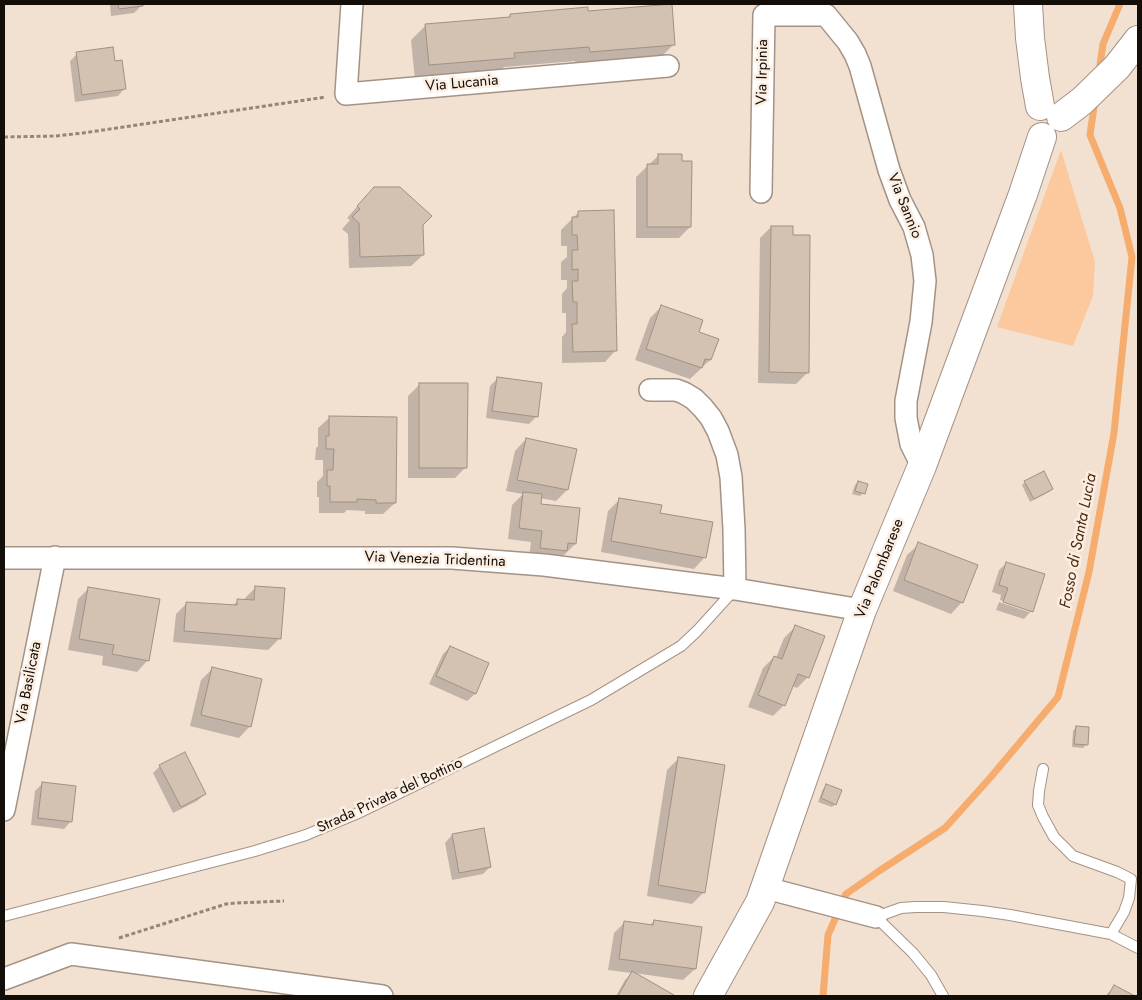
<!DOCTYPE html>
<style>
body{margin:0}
#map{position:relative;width:1142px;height:1000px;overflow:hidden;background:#f2e0d1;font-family:Jost,sans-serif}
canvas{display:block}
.frame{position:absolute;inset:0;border:5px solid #140e09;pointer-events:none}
</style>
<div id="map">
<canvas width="1142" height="1000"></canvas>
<div class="frame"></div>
</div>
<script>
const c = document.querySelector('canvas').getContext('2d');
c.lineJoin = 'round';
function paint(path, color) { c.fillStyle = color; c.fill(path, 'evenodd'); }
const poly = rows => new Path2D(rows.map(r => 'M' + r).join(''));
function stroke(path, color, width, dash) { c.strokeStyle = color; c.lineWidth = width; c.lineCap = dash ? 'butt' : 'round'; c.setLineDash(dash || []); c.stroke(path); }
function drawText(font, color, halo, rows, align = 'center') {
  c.font = font + ' Jost,sans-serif'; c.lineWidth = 5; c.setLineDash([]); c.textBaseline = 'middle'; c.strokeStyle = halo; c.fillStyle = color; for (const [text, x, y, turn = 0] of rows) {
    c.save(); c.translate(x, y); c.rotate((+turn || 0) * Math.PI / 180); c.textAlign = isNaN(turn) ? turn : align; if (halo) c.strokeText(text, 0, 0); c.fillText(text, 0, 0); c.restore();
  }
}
paint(poly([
 [1061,150,1095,262,1093,296,1073,346,997,327]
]), '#fcc89d');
paint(poly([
 [110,4,142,4,142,5,134,13,111,16],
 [587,12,674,44,659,59,575,66,575,61,504,67,498,72,415,80,411,40,426,25,507,18,511,15],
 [77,54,114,62,125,88,118,96,75,102,70,61],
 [659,155,690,227,679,238,636,238,636,177],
 [363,200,422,224,423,255,411,266,349,268,348,234,342,229,350,220,347,218],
 [579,212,616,350,605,362,562,363,562,337,566,332,566,313,562,313,562,294,567,288,567,280,561,280,561,262,567,257,567,246,561,246,561,230],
 [771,227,792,236,807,373,796,384,758,383,760,238],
 [661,307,697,333,710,360,690,379,635,360,650,318],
 [497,379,537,416,529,424,486,418,490,386],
 [419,385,466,467,455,478,408,478,408,396],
 [330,417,395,503,383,514,365,514,365,511,347,510,344,513,319,513,319,497,317,497,317,482,323,476,323,460,315,460,316,448,318,446,318,428],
 [526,439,567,490,556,501,540,498,540,505,575,544,564,555,561,555,555,561,529,558,531,542,508,539,512,505,523,494,506,491,515,451],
 [858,482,863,493,860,496,852,494,855,485],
 [1025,482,1052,489,1049,492,1030,502,1022,485],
 [620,499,659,514,705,557,694,569,601,552,608,511],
 [919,544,962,602,951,614,893,591,907,555],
 [1007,563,1031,611,1024,619,996,610,999,602,1029,612,1029,609,1000,600,1001,595,992,592,999,570],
 [256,587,279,639,268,650,173,642,176,614,187,603,232,606,238,601,244,601,245,598],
 [89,588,148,660,137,672,102,665,103,656,68,650,78,599],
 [795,627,808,677,797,688,792,686,784,705,773,716,748,707,763,668,774,657,776,658,784,638],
 [450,647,488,664,475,694,467,701,429,684,443,654],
 [212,669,250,726,239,738,190,726,201,680],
 [1076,727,1086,745,1083,748,1072,747,1073,731],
 [678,759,704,892,692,904,647,896,667,770],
 [160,766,205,794,197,801,173,813,153,773],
 [43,783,71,821,64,829,31,825,35,791],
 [827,786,835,804,832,807,818,802,823,789],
 [452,835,490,867,483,874,452,880,445,843],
 [654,921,700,928,695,969,683,980,634,973,672,995,671,996,616,996,625,980,632,973,608,970,614,933,625,922,650,925],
 [1114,987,1132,996,1105,996]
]), '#0003');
stroke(poly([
 [1099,72,1103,44,1120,4],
 [823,996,828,935,846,894,879,871,945,828,990,778,1058,697,1089,572,1114,433,1132,257,1120,208,1090,135,1095,100]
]), '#f5ac6d', 7);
const building = poly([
 [118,4,143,4,143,6,119,9,118,4],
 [672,4,675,45,590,52,589,47,514,53,515,58,429,65,425,24,510,17,510,14,588,7,588,11,672,4],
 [113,47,115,61,122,60,126,89,82,95,76,52,113,47],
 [658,154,682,154,682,161,692,161,691,227,647,227,647,164,658,164,658,154],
 [374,187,400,187,432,216,423,225,424,255,360,257,359,223,352,217,360,209,357,206,374,187],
 [614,210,617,351,573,352,572,324,577,324,577,302,573,302,572,281,578,281,578,269,572,270,572,250,578,250,577,235,572,235,572,217,578,217,578,211,614,210],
 [771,226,793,226,793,235,810,235,809,373,769,372,771,226],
 [661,305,703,320,699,332,719,339,711,360,705,359,702,368,646,349,661,305],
 [497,377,542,383,538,417,492,411,497,377],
 [419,383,468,383,467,468,419,468,419,383],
 [329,416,397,417,396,503,376,503,376,500,357,499,357,502,330,502,330,486,327,486,327,470,333,470,334,449,326,449,326,436,329,436,329,416],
 [526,438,577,449,568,490,517,480,526,438],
 [1044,471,1053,489,1034,499,1024,481,1044,471],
 [858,481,868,484,865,494,855,491,858,481],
 [523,492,542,494,541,504,580,508,576,544,568,543,567,551,540,548,542,531,519,528,523,492],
 [619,498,662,505,660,513,713,522,706,558,611,541,619,498],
 [918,542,978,565,963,603,904,580,918,542],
 [1006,562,1045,574,1033,612,1003,602,1008,588,999,585,1006,562],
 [255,586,285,588,281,639,184,631,186,602,237,605,237,599,254,600,255,586],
 [88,587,160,599,149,661,112,654,114,645,79,639,88,587],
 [795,625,825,636,809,678,798,674,785,706,758,695,774,656,782,659,795,625],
 [450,646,489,663,476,694,436,676,450,646],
 [212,667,262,679,251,727,201,715,212,667],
 [1076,726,1089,727,1088,745,1074,744,1076,726],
 [185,752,206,794,181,807,159,765,185,752],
 [678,757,725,765,705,893,658,885,678,757],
 [42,782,76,786,72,822,38,818,42,782],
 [826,784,842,790,836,805,821,798,826,784],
 [484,828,491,867,459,873,452,834,484,828],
 [654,920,702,927,696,969,619,959,624,921,653,925,654,920],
 [632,971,674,995,673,996,618,996,632,971],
 [1114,985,1135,996,1108,996,1114,985]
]);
paint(building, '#d3c1b2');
stroke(building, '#a19082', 1);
const service = poly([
 [1043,769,1039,791,1038,805,1043,817,1054,837,1073,856,1117,872,1131,879,1129,898,1124,912,1111,934],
 [4,916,255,851,306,835,356,814,591,700,681,646,697,631,735,589],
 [943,996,931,975,913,953,876,917,901,908,915,907,944,907,982,911,1010,915,1111,934,1138,948]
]);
const minor = poly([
 [352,4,346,94,668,66],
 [761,192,764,15,826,15,848,42,855,54,860,66,889,170,900,200,914,227,922,255,925,281,921,322,906,401,906,418,911,444,922,466],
 [650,390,676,390,684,393,694,399,703,408,711,418,718,431,727,455,731,477,734,529,735,589],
 [4,558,452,558,544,565,735,589,862,610],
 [4,810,55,557],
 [766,888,876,917],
 [4,979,71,954,382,996]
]);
const secondary = poly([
 [1028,4,1030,38,1035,78,1040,106],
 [1061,117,1082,101,1117,67,1138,40],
 [708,996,760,902,862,610,922,466,1023,194,1042,137]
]);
stroke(service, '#a49385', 12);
stroke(minor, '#a49385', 24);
stroke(secondary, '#a49385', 30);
stroke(poly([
 [4,137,56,136,83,133,326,97],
 [119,938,226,904,236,903,284,901]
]), '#92857a', 3, [4, 2.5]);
stroke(service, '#fff', 10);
stroke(minor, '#fff', 21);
stroke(secondary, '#fff', 28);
drawText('15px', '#140e09', '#fdeee2', [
 ["Via Irpinia",763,72,-89],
 ["Via Lucania",462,84,-5],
 ["Via Sannio",904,206,68],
 ["Via Venezia Tridentina",435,560,2],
 ["Via Palombarese",880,569,-68],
 ["Via Basilicata",29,683,-79],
 ["Strada Privata del Bottino",390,796,-25]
]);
drawText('italic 16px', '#4b2e13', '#fdeee2', [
 ["Fosso di Santa Lucia",1079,541,-79]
]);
</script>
